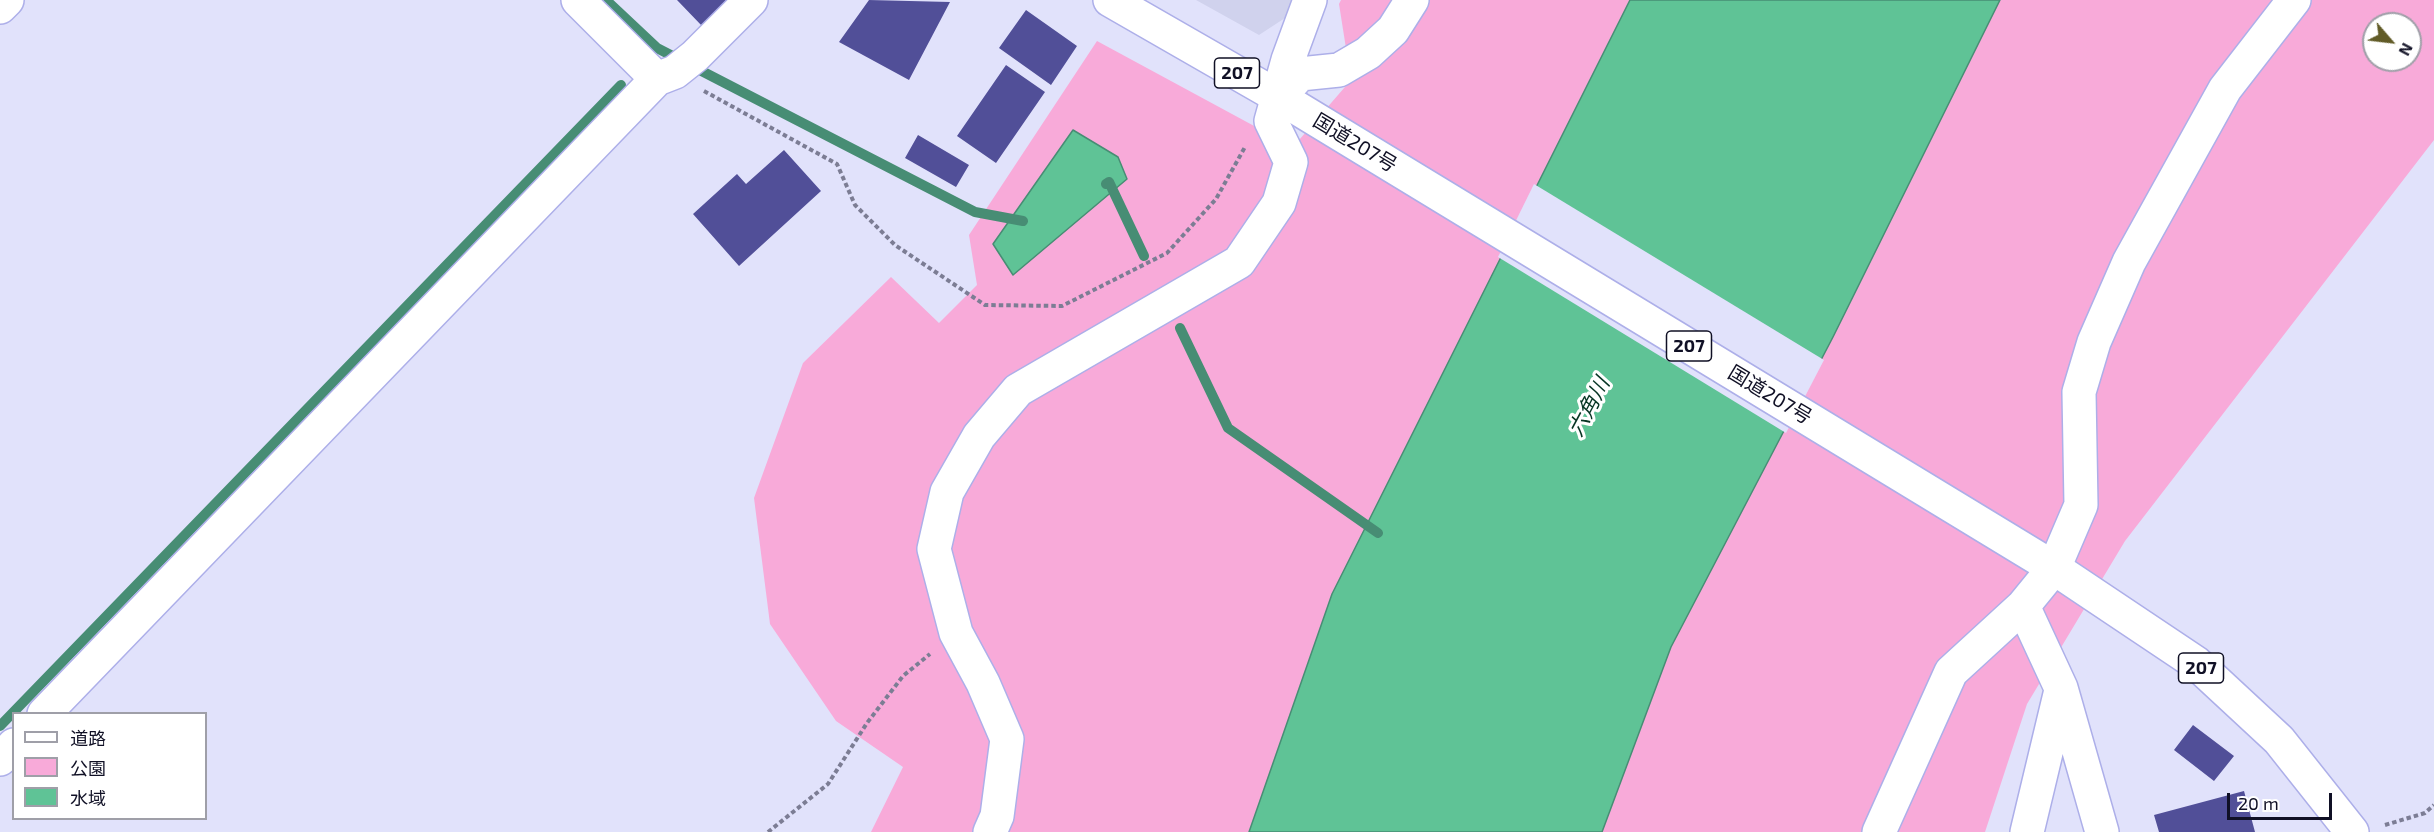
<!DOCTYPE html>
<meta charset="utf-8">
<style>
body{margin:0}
#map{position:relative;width:2434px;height:832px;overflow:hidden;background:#e1e2fb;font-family:"Exo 2","Noto Sans JP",sans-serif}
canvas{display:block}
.legend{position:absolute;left:12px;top:712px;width:195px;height:108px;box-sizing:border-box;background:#fff;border:2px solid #9f9fa8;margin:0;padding:8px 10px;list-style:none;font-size:18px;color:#101025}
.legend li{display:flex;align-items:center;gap:12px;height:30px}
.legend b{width:30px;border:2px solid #9f9fa8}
.north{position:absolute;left:2362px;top:12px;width:60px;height:60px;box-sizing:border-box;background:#fff;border:2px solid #9f9fa8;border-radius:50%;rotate:118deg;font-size:16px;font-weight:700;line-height:24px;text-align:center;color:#101025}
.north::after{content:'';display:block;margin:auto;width:21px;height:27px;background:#615b27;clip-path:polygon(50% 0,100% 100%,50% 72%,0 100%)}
.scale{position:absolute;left:2227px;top:793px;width:105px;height:27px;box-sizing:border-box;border:3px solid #101025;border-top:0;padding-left:8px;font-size:18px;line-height:21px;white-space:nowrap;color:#101025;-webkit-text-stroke:4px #fff;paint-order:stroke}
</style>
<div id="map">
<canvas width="2434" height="832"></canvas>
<ul class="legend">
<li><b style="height:8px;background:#fff"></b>道路</li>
<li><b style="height:16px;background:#f8aad9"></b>公園</li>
<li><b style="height:16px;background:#5fc396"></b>水域</li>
</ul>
<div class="north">N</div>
<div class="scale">20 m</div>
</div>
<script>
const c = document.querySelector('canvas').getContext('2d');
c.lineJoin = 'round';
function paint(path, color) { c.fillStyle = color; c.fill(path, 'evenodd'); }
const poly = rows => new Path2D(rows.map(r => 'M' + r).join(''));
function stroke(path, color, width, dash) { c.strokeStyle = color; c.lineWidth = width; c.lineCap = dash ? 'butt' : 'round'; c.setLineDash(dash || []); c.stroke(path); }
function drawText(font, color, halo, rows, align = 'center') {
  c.font = font + ' "Exo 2","Noto Sans JP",sans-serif'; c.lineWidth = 6; c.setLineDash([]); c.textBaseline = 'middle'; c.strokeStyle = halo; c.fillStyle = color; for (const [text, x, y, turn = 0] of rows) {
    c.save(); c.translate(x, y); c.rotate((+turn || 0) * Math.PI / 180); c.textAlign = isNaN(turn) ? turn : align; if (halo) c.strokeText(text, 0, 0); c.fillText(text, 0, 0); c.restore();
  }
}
paint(poly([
 [1196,0,1293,0,1285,18,1259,35]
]), '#d0d2ed');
paint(poly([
 [1341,0,1630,0,1332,594,1249,832,871,832,903,767,836,721,770,624,754,498,803,363,891,277,939,323,977,285,969,235,1097,41,1293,147,1351,80,1339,4],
 [2000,0,2434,0,2434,140,2125,541,2027,704,1985,832,1602,832,1671,647,1833,337],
 [2374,24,2410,24,2410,60,2374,60]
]), '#f8aad9');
const water = poly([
 [1630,0,2000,0,1833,337,1671,647,1602,832,1249,832,1332,594,1630,0],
 [1073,130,1118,157,1127,179,1013,275,993,244,1073,130]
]);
paint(water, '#5fc396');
stroke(water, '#478d74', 1.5);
paint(poly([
 [1534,184,1824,360,1786,433,1498,257]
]), '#e1e2fb');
stroke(poly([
 [606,0,657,48,975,212,1023,221],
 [1106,184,1109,182,1144,256],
 [1180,328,1228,428,1378,533],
 [0,726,621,85]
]), '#478d74', 10);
paint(poly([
 [677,0,729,0,702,26],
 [869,0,950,2,909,80,839,42],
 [1026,10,1077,46,1051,85,999,48],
 [1006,65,1045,92,996,163,957,136],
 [918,135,969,165,956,187,905,158],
 [784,150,821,191,739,266,693,214,737,174,746,184],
 [2193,725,2234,756,2214,781,2174,750],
 [2244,791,2255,832,2159,832,2154,815]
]), '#514f98');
const minor = poly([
 [578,0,657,79],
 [0,7,7,0],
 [1279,97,1300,74,1339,70,1368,53,1393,30,1412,0],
 [2023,606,2061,688,2102,832],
 [44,714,657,79,675,72,695,56,751,0],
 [0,759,14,745],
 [990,832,997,816,1007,739,983,683,956,633,934,549,947,492,979,436,1018,390,1239,262,1279,203,1291,162,1271,121,1288,60,1310,0],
 [1879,832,1951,672,2023,606,2054,568,2081,505,2079,392,2094,342,2129,262,2225,89,2294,0],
 [2027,832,2061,690]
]);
const trunk = poly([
 [1110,0,1279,97,2054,568,2196,663,2279,740,2352,832]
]);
stroke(minor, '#adafe9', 36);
stroke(trunk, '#adafe9', 36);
stroke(poly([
 [704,91,837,164,855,205,895,245,985,305,1062,306,1167,253,1216,199,1245,147],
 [2385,825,2425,813,2434,805],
 [768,832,828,784,867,723,903,676,930,654]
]), '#7c7d94', 4, [4.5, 3]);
stroke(minor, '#fff', 33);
stroke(trunk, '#fff', 33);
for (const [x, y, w] of [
 [1237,73,45],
 [1689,346,45],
 [2201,668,45]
]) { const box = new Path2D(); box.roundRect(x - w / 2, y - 15, w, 30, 4.5); c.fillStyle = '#fff'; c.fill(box); stroke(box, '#101025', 1.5); }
drawText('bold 18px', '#101025', null, [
 ["207",1237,73],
 ["207",1689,346],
 ["207",2201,668]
]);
drawText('20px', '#101025', '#fff', [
 ["国道207号",1355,143,31],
 ["国道207号",1770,395,31]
]);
drawText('italic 21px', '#073524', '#fff', [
 ["六角川",1589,407,-62]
]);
</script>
